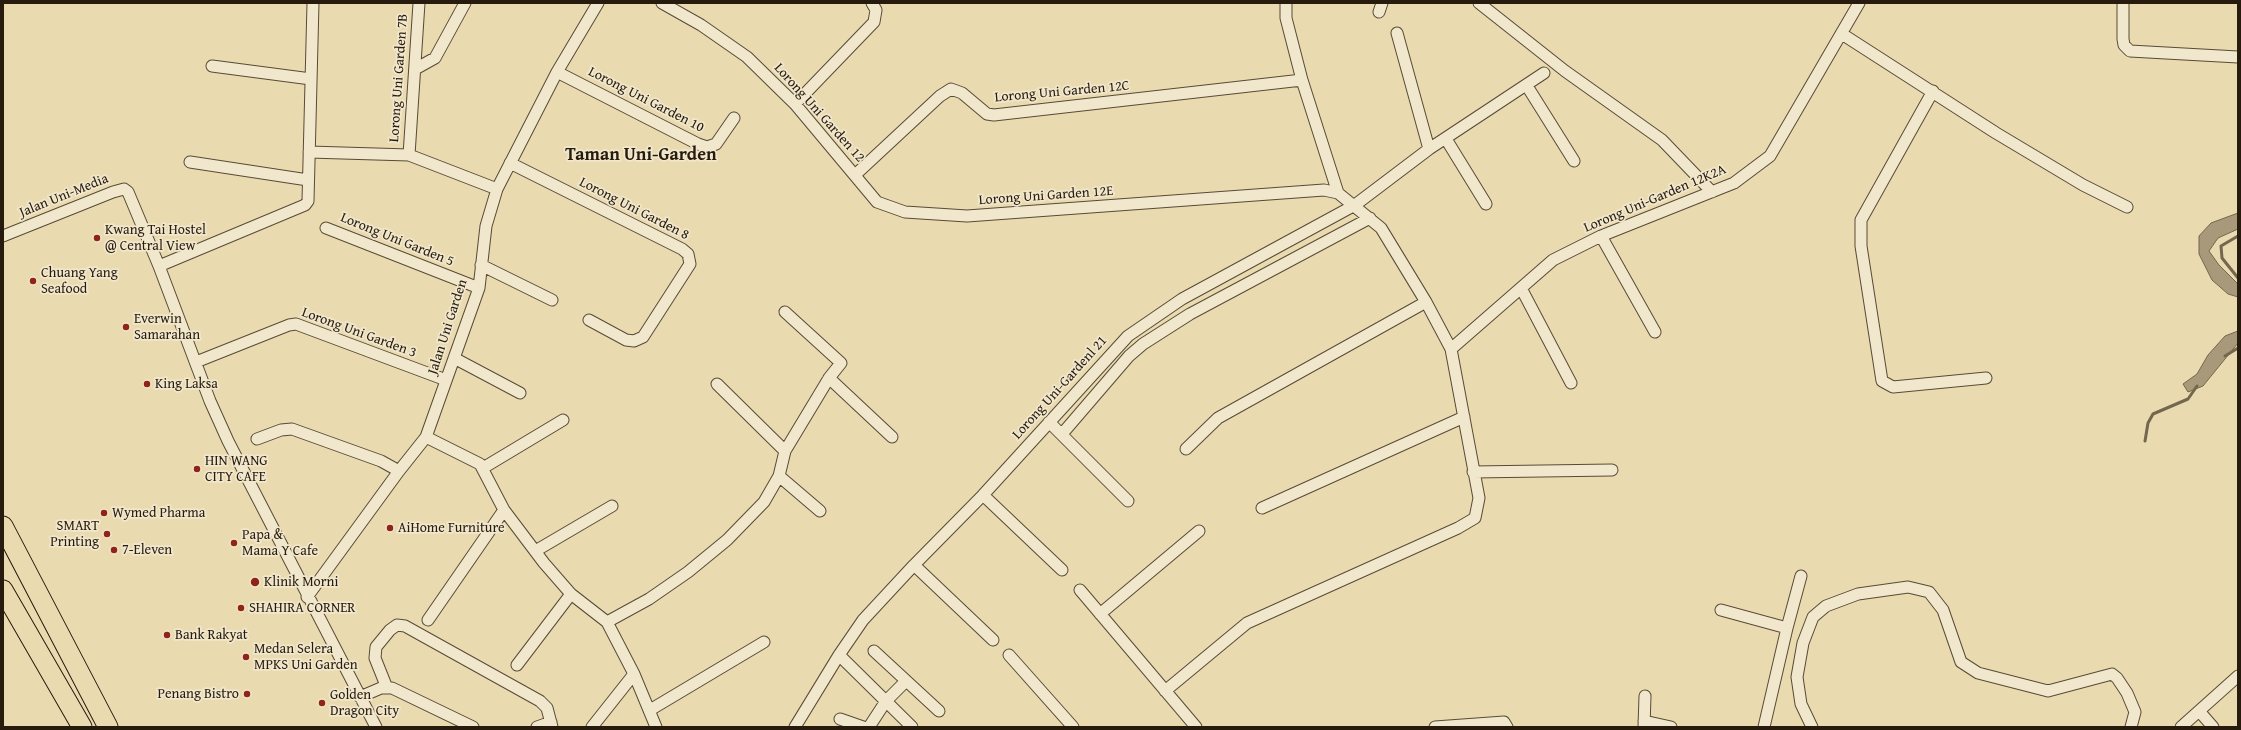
<!DOCTYPE html>
<style>
body{margin:0}
#map{position:relative;width:2241px;height:730px;overflow:hidden;background:#eadab0;font-family:"Gentium Book Plus",serif}
canvas{display:block}
.frame{position:absolute;inset:0;border:4px solid #261b0d;pointer-events:none}
</style>
<div id="map">
<canvas width="2241" height="730"></canvas>
<div class="frame"></div>
</div>
<script>
const c = document.querySelector('canvas').getContext('2d');
c.lineJoin = 'round';
function paint(path, color) { c.fillStyle = color; c.fill(path, 'evenodd'); }
const poly = rows => new Path2D(rows.map(r => 'M' + r).join(''));
function stroke(path, color, width, dash) { c.strokeStyle = color; c.lineWidth = width; c.lineCap = dash ? 'butt' : 'round'; c.setLineDash(dash || []); c.stroke(path); }
function drawText(font, color, halo, rows, align = 'center') {
  c.font = font + ' "Gentium Book Plus",serif'; c.lineWidth = 3.5; c.setLineDash([]); c.textBaseline = 'middle'; c.strokeStyle = halo; c.fillStyle = color; for (const [text, x, y, turn = 0] of rows) {
    c.save(); c.translate(x, y); c.rotate((+turn || 0) * Math.PI / 180); c.textAlign = isNaN(turn) ? turn : align; if (halo) c.strokeText(text, 0, 0); c.fillText(text, 0, 0); c.restore();
  }
}
const water = poly([
 [2238,213,2238,229,2218,238,2209,251,2219,265,2238,284,2238,297,2228,294,2212,280,2199,254,2199,236,2211,223,2238,213],
 [2238,331,2238,343,2203,386,2188,392,2183,384,2197,374,2208,355,2225,336,2238,331]
]);
paint(water, '#a79979');
stroke(water, '#73674e', 1);
stroke(poly([
 [2238,236,2221,246,2222,258,2238,278],
 [2225,356,2238,348],
 [2145,441,2148,423,2153,414,2188,399,2197,386]
]), '#73674e', 3);
const minor = poly([
 [662,3,701,25,747,57,795,104,877,202,905,212,967,216,1324,190,1338,193],
 [1479,3,1565,71,1662,140,1712,192],
 [2123,3,2123,39,2124,45,2130,51,2238,57],
 [1379,12,1382,3],
 [1397,33,1429,149],
 [1842,34,1996,133,2083,185,2127,207],
 [212,66,311,79],
 [417,68,435,58,465,3],
 [557,72,698,144,707,147,716,144,734,118],
 [1527,86,1574,161],
 [1933,91,1861,220,1861,246,1882,381,1893,387,1986,378],
 [795,104,874,22,876,10,872,3],
 [1446,139,1486,204],
 [309,152,409,155,497,189],
 [409,155,419,3],
 [190,162,308,180],
 [510,163,682,249,688,254,690,264,643,337,634,341,626,340,589,320],
 [855,175,940,96,951,89,962,93,987,114,994,115,1302,80],
 [326,228,479,288],
 [3,236,113,192,124,189,128,192,159,266,210,401,228,441,376,727],
 [1601,236,1655,332],
 [481,265,552,300],
 [159,266,305,205,308,201,313,3],
 [1521,288,1571,383],
 [1451,349,1553,260,1601,236,1734,183,1770,156,1859,3],
 [454,358,520,393],
 [196,362,289,325,296,324,446,380],
 [829,378,892,437],
 [717,384,785,451],
 [1049,422,1128,501],
 [1062,434,1129,356,1143,344,1190,314,1370,218],
 [426,437,480,464,504,510,544,563,571,594,607,622,634,674,656,727],
 [257,439,281,430,292,429,381,461,399,471],
 [1186,449,1218,418,1426,302],
 [483,468,563,420],
 [1473,472,1612,470],
 [779,476,820,511],
 [983,495,1062,570],
 [1262,508,1464,417],
 [537,550,612,506],
 [914,565,993,640],
 [1080,590,1196,727],
 [307,597,399,471,426,437,479,288,486,226,497,189,557,72,598,3],
 [1721,610,1787,628],
 [1100,614,1199,531],
 [428,620,504,510],
 [607,622,649,599,688,572,727,540,764,502,779,476,785,451,829,378,841,363,785,312],
 [874,651,939,711],
 [839,655,912,727],
 [1009,655,1073,727],
 [517,665,571,594],
 [387,688,375,658,376,647,390,630,397,625,405,626,540,701,547,708,552,727],
 [1165,691,1247,623,1458,528,1475,518,1479,498,1451,349,1426,302,1381,228,1338,193,1302,80,1286,18,1286,3],
 [360,697,381,688,392,688,473,727],
 [650,710,764,642],
 [2199,711,2213,727],
 [840,719,863,727],
 [1644,721,1671,727],
 [537,727,551,722],
 [592,727,634,674],
 [795,727,839,655,863,620,914,565,983,495,1128,336,1182,299,1355,205,1429,149,1544,73],
 [869,727,886,701,906,681],
 [1435,727,1504,722,1507,727],
 [1644,727,1645,696],
 [1764,727,1787,628,1801,576],
 [1812,727,1801,704,1797,677,1803,643,1813,617,1826,606,1858,594,1908,587,1929,592,1943,610,1961,662,1978,673,2048,691,2112,674,2117,678,2127,693,2135,712,2131,727],
 [2181,727,2238,676]
]);
const trunk = poly([
 [3,526,108,727],
 [3,590,82,727]
]);
stroke(minor, '#574b36', 13);
stroke(trunk, '#261b0d', 21);
stroke(minor, '#f1e7cc', 11);
stroke(trunk, '#eadab0', 19);
for (const [x, y, r, color] of [
 [97,238,4,"#8f2418"],
 [33,281,4,"#8f2418"],
 [126,327,4,"#8f2418"],
 [147,384,4,"#8f2418"],
 [197,469,4,"#8f2418"],
 [104,513,4,"#8f2418"],
 [390,528,4,"#8f2418"],
 [107,534,4,"#8f2418"],
 [234,543,4,"#8f2418"],
 [114,550,4,"#8f2418"],
 [255,582,5,"#8f2418"],
 [241,608,4,"#8f2418"],
 [167,635,4,"#8f2418"],
 [246,657,4,"#8f2418"],
 [247,694,4,"#8f2418"],
 [322,703,4,"#8f2418"]
]) { const dot = new Path2D(); dot.arc(x, y, r, 0, 2 * Math.PI); c.fillStyle = color; c.fill(dot); stroke(dot, '#f1e7cc', 1.5); }
drawText('14px', '#261b0d', '#f1e7cc', [
 ["Lorong Uni Garden 7B",399,78,-86],
 ["Lorong Uni Garden 12C",1062,92,-5],
 ["Lorong Uni Garden 10",646,100,27],
 ["Lorong Uni Garden 12",819,113,48],
 ["Jalan Uni-Media",64,196,-22],
 ["Lorong Uni Garden 12E",1046,196,-4],
 ["Lorong Uni-Garden 12K2A",1655,199,-23],
 ["Lorong Uni Garden 8",634,209,27],
 ["Lorong Uni Garden 5",397,240,22],
 ["Jalan Uni Garden",448,327,-72],
 ["Lorong Uni Garden 3",359,333,20],
 ["Lorong Uni-Gardenl 21",1060,388,-48]
]);
drawText('14px', '#261b0d', '#f1e7cc', [
 ["Kwang Tai Hostel",105,230],
 ["@ Central View",105,246],
 ["Chuang Yang",41,273],
 ["Seafood",41,289],
 ["Everwin",134,319],
 ["Samarahan",134,335],
 ["King Laksa",155,384],
 ["HIN WANG",205,461],
 ["CITY CAFE",205,477],
 ["Wymed Pharma",112,513],
 ["SMART",99,526,"right"],
 ["Printing",99,542,"right"],
 ["AiHome Furniture",398,528],
 ["Papa &",242,535],
 ["Mama Y Cafe",242,551],
 ["7-Eleven",122,550],
 ["Klinik Morni",264,582],
 ["SHAHIRA CORNER",249,608],
 ["Bank Rakyat",175,635],
 ["Medan Selera",254,649],
 ["MPKS Uni Garden",254,665],
 ["Penang Bistro",239,694,"right"],
 ["Golden",330,695],
 ["Dragon City",330,711]
], 'left');
drawText('bold 18px', '#261b0d', '#f1e7cc', [
 ["Taman Uni-Garden",641,155]
]);
</script>
